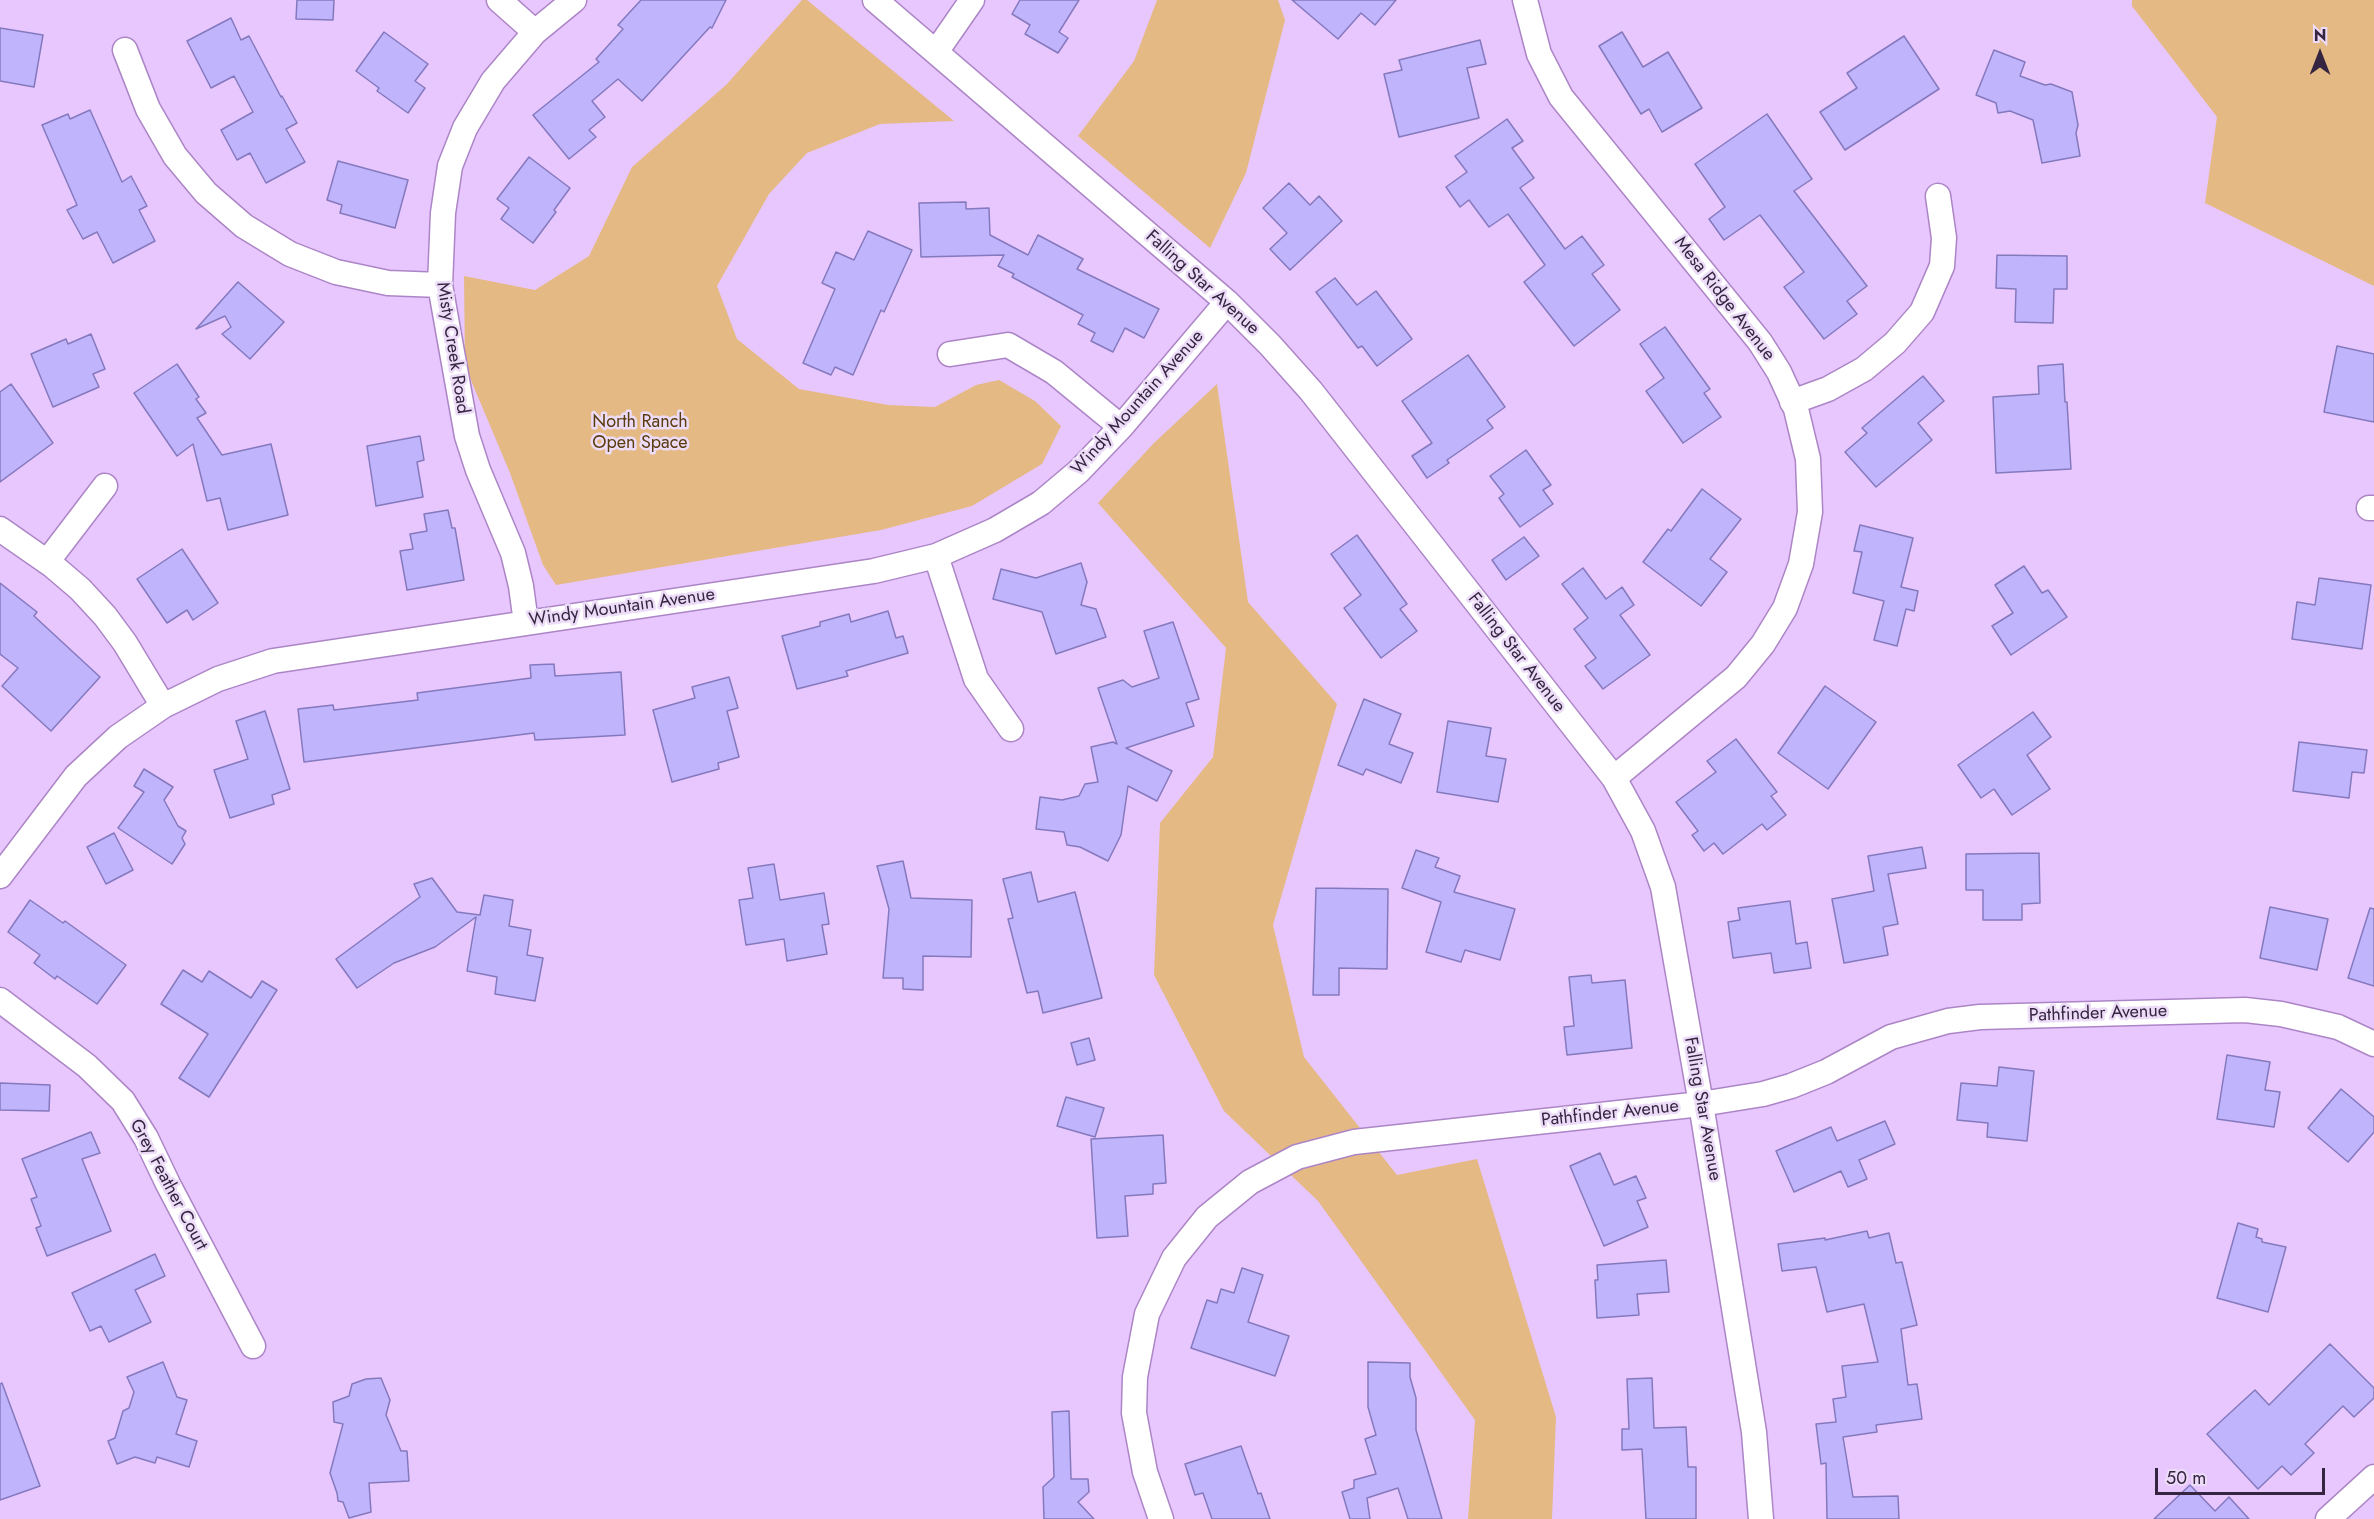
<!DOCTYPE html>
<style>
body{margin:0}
#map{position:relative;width:2374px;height:1519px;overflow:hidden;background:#e8c7ff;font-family:Jost,sans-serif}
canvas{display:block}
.north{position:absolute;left:2290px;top:24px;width:60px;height:60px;-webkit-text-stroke:4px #ecdcf8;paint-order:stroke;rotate:0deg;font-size:16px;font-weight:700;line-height:24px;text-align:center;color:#352540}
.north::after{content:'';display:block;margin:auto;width:21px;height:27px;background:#352540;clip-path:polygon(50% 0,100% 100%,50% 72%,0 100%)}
.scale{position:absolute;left:2155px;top:1468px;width:170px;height:27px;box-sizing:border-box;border:3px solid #352540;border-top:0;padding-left:8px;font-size:18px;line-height:21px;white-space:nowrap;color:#352540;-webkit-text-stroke:4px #ecdcf8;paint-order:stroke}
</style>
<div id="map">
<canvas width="2374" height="1519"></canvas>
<div class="north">N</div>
<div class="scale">50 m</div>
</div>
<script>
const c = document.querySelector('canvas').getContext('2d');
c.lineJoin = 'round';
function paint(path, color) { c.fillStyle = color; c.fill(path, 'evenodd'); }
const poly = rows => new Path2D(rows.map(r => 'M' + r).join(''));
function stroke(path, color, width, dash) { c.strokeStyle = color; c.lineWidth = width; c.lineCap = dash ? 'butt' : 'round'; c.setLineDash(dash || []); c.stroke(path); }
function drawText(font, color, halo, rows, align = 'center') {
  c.font = font + ' Jost,sans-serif'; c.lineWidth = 5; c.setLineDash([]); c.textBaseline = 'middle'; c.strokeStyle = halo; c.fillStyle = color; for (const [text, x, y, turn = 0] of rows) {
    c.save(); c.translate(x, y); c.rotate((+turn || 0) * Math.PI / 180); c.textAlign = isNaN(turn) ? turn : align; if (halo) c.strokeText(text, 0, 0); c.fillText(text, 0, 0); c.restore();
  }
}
paint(poly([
 [802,0,807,0,954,121,880,124,807,153,769,194,717,286,737,339,799,389,888,405,935,407,976,385,999,380,1035,401,1061,426,1042,464,972,506,881,530,556,585,543,565,510,473,465,366,464,276,535,290,589,256,632,167,726,85],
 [1157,0,1278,0,1285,20,1246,173,1210,248,1078,136,1134,61],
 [2132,0,2374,0,2374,286,2205,203,2217,117,2132,6],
 [1217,384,1248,602,1337,704,1273,925,1304,1057,1397,1175,1477,1159,1556,1417,1552,1519,1468,1519,1475,1420,1318,1201,1224,1111,1154,975,1160,823,1213,757,1226,648,1098,503,1154,443]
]), '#e5b983');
const building = poly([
 [297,0,334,0,333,20,296,19,297,0],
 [641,0,726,0,712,28,710,27,642,101,618,79,592,101,605,117,589,130,596,137,569,159,533,115,599,62,596,59,623,29,618,25,641,0],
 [1020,0,1079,0,1059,32,1068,38,1058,53,1025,34,1030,25,1012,14,1020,0],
 [1292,0,1396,0,1375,25,1361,13,1338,39,1292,0],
 [231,18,241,40,249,36,281,97,282,96,297,123,286,129,305,162,266,183,250,153,237,160,221,130,253,112,234,76,211,88,187,41,231,18],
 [0,28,43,35,34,87,0,81,0,28],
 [384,32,428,64,415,81,425,88,408,113,377,91,379,88,356,71,384,32],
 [1622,32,1643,67,1668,52,1702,108,1662,132,1649,109,1641,114,1599,46,1622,32],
 [1904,36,1939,89,1845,150,1820,112,1857,88,1847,73,1904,36],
 [1480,40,1486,64,1467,68,1479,118,1399,137,1384,74,1402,70,1399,60,1480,40],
 [1994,50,2025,62,2020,76,2045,85,2051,84,2072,92,2078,125,2076,133,2080,156,2042,163,2033,120,2010,111,1998,113,1996,103,1976,95,1994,50],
 [90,110,122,182,131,176,147,206,139,210,155,241,113,263,97,232,83,239,67,210,77,205,42,125,68,114,70,119,90,110],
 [1767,114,1812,179,1794,191,1867,286,1847,301,1857,314,1824,339,1784,287,1804,272,1760,215,1724,240,1709,219,1725,207,1695,164,1767,114],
 [1507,119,1523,141,1512,148,1534,178,1520,188,1565,249,1582,236,1604,265,1592,274,1620,310,1574,346,1524,282,1545,265,1508,214,1489,227,1469,200,1460,207,1446,187,1467,172,1455,156,1507,119],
 [529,157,570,188,554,210,556,212,533,243,501,219,509,208,497,199,529,157],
 [338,161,408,180,395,228,340,213,342,205,327,200,338,161],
 [1289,183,1310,205,1319,196,1342,221,1290,270,1270,249,1287,233,1263,208,1289,183],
 [966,202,966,209,989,208,990,235,1028,255,1038,235,1083,259,1077,269,1159,309,1144,338,1125,328,1113,352,1091,341,1095,333,1078,324,1083,315,1012,277,1014,274,998,266,1004,255,921,257,919,203,966,202],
 [868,231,912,250,884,312,881,310,853,375,835,367,831,375,803,363,835,289,822,283,836,252,854,260,868,231],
 [1997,255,2067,256,2067,289,2054,289,2053,323,2015,322,2016,289,1996,288,1997,255],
 [1335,278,1357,305,1376,291,1412,339,1377,366,1362,346,1358,348,1316,292,1335,278],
 [238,282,284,322,250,359,222,334,231,327,225,316,196,329,238,282],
 [1665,327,1710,389,1704,393,1721,417,1683,443,1646,391,1664,378,1640,344,1665,327],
 [91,334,105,369,93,374,99,387,53,407,31,354,66,339,68,344,91,334],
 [2337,346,2374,354,2374,422,2324,412,2337,346],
 [1468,355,1505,407,1487,420,1493,428,1447,460,1449,463,1427,478,1412,456,1432,443,1402,401,1468,355],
 [177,364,199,397,196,399,206,413,197,418,222,455,271,444,288,515,228,530,220,498,207,501,193,444,177,456,134,393,177,364],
 [2063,364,2065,402,2067,402,2071,469,1996,473,1993,397,2039,394,2038,366,2063,364],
 [1923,376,1944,401,1918,423,1932,440,1876,487,1845,452,1867,433,1862,428,1923,376],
 [11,384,53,443,0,482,0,392,11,384],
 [420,436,424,460,417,462,423,497,376,506,367,446,420,436],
 [1526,450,1551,485,1543,490,1553,504,1520,527,1499,498,1504,494,1490,476,1526,450],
 [1702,489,1741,519,1710,559,1727,572,1701,606,1643,562,1668,529,1671,531,1702,489],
 [448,510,452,528,455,528,464,580,407,590,400,551,413,549,410,534,427,531,424,514,448,510],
 [1860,525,1913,538,1901,587,1918,591,1914,611,1906,609,1897,646,1874,640,1884,601,1853,593,1862,552,1854,551,1860,525],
 [1357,535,1407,604,1400,609,1417,631,1381,658,1344,608,1361,595,1331,554,1357,535],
 [1524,537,1539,556,1506,580,1492,560,1524,537],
 [182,549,218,603,193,620,187,610,167,623,137,579,182,549],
 [1081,563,1087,582,1081,605,1096,609,1106,637,1056,654,1042,612,993,599,1001,569,1036,578,1081,563],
 [2024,566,2042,593,2048,590,2067,617,2011,655,1992,626,2013,613,1995,585,2024,566],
 [1583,568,1606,599,1622,587,1634,605,1620,615,1650,655,1603,689,1585,666,1596,658,1574,629,1588,618,1562,584,1583,568],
 [2319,578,2371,585,2362,649,2292,639,2297,602,2315,605,2319,578],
 [0,583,37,612,34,616,100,677,51,731,2,686,18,668,0,654,0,583],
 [888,611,896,638,903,636,908,653,846,671,848,676,797,689,782,636,820,626,820,622,849,614,851,622,888,611],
 [1173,622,1199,699,1186,703,1194,726,1126,748,1172,771,1157,801,1128,786,1121,835,1108,861,1080,847,1067,845,1064,832,1036,829,1040,797,1062,800,1079,796,1085,784,1098,782,1091,747,1113,742,1117,744,1098,688,1123,680,1132,687,1159,678,1144,631,1173,622],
 [554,664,555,676,621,672,625,735,535,740,534,733,304,762,298,709,333,705,334,710,418,700,417,693,531,678,530,665,554,664],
 [729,677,738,708,727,711,739,757,718,763,719,769,672,782,653,710,695,698,692,687,729,677],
 [1825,686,1876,722,1828,789,1778,753,1825,686],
 [1364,699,1401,714,1389,744,1413,753,1401,783,1366,769,1363,775,1338,765,1364,699],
 [265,711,290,789,272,795,274,804,230,818,214,770,248,759,236,721,265,711],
 [2033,712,2051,737,2027,755,2050,789,2012,815,1994,789,1981,798,1958,765,2033,712],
 [1448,721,1491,728,1486,756,1506,759,1498,802,1437,792,1448,721],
 [1736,739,1777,792,1771,796,1786,815,1767,830,1762,824,1723,854,1714,843,1704,851,1692,835,1698,831,1676,802,1716,772,1707,761,1736,739],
 [2299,742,2367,750,2364,773,2352,772,2349,798,2293,791,2299,742],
 [144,769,173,787,164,800,178,826,186,831,182,838,185,844,172,864,118,828,144,792,134,786,144,769],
 [114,833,133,870,106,884,87,847,114,833],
 [1922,847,1926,868,1888,874,1898,924,1883,927,1888,955,1844,963,1832,899,1874,891,1868,856,1922,847],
 [1416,850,1439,858,1435,867,1460,876,1454,892,1515,909,1500,960,1465,950,1461,962,1426,952,1441,902,1402,888,1416,850],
 [2039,853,2040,903,2022,904,2022,920,1983,920,1983,890,1966,890,1966,854,2039,853],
 [903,861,911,898,972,900,971,957,923,956,923,990,903,989,903,978,883,978,889,909,877,866,903,861],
 [774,864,780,900,824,893,829,924,822,925,827,954,787,961,784,939,746,945,739,900,753,898,748,868,774,864],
 [1031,872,1038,902,1075,892,1102,998,1043,1013,1038,991,1027,993,1008,919,1013,918,1003,879,1031,872],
 [432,878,457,912,480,915,484,895,513,900,509,926,531,930,527,955,543,958,535,1001,495,994,497,977,467,971,476,917,435,947,394,963,357,988,336,959,420,897,414,884,432,878],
 [1316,888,1388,889,1387,969,1339,968,1339,995,1313,995,1316,888],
 [30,900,63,923,65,921,126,965,97,1004,57,976,55,979,34,963,40,955,8,932,30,900],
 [1790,901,1796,944,1807,942,1811,968,1774,973,1771,953,1733,958,1728,922,1740,920,1738,908,1790,901],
 [2270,907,2328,919,2317,970,2260,958,2270,907],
 [2370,908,2374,909,2374,986,2348,978,2370,908],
 [183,970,202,982,209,971,251,998,262,981,277,990,209,1097,179,1078,208,1034,161,1004,183,970],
 [1591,975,1592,983,1625,980,1632,1048,1567,1055,1564,1027,1574,1026,1569,977,1591,975],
 [1089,1038,1095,1060,1077,1065,1071,1043,1089,1038],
 [2227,1055,2270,1062,2265,1090,2280,1092,2274,1127,2217,1119,2227,1055],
 [1999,1067,2034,1071,2027,1141,1987,1137,1988,1123,1957,1120,1961,1083,1997,1086,1999,1067],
 [0,1083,50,1085,49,1111,0,1110,0,1083],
 [2341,1089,2374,1117,2374,1132,2348,1162,2308,1128,2341,1089],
 [1066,1097,1104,1108,1095,1137,1057,1126,1066,1097],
 [1885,1121,1895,1144,1859,1160,1867,1179,1848,1187,1841,1171,1794,1192,1776,1151,1831,1127,1837,1141,1885,1121],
 [91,1132,100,1153,82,1159,111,1231,47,1256,36,1228,41,1226,31,1199,37,1197,22,1159,91,1132],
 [1163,1135,1166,1183,1153,1184,1153,1194,1125,1196,1128,1236,1097,1238,1091,1139,1163,1135],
 [1600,1153,1614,1185,1636,1176,1646,1198,1637,1201,1648,1227,1604,1246,1570,1166,1600,1153],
 [2238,1223,2258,1229,2256,1237,2262,1239,2262,1242,2286,1247,2268,1312,2217,1298,2238,1223],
 [1867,1231,1869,1238,1889,1233,1896,1263,1902,1262,1917,1325,1901,1329,1908,1385,1917,1384,1922,1419,1876,1425,1877,1432,1843,1437,1853,1497,1898,1496,1899,1519,1827,1519,1826,1463,1821,1464,1816,1424,1836,1422,1833,1399,1846,1397,1842,1366,1878,1362,1864,1304,1827,1312,1816,1267,1782,1271,1778,1244,1825,1238,1825,1240,1867,1231],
 [155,1254,165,1276,135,1290,151,1322,109,1342,101,1326,90,1331,72,1293,155,1254],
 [1666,1260,1669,1292,1637,1294,1639,1315,1597,1318,1595,1280,1598,1280,1597,1265,1666,1260],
 [1242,1268,1263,1275,1248,1322,1289,1336,1275,1376,1191,1348,1207,1300,1217,1303,1221,1289,1234,1293,1242,1268],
 [2330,1344,2374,1388,2374,1398,2354,1417,2343,1406,2305,1444,2314,1453,2291,1475,2282,1466,2258,1489,2207,1434,2255,1390,2269,1405,2330,1344],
 [163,1362,177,1397,187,1400,176,1434,197,1441,189,1467,157,1457,155,1463,135,1457,117,1464,108,1441,115,1438,123,1411,129,1408,134,1392,127,1377,163,1362],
 [1368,1362,1410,1363,1410,1377,1416,1398,1416,1430,1442,1519,1408,1519,1398,1488,1367,1498,1370,1519,1350,1519,1342,1492,1354,1488,1354,1480,1376,1474,1365,1439,1376,1435,1368,1407,1368,1362],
 [381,1378,390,1400,386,1415,401,1451,407,1451,409,1481,369,1483,371,1512,349,1518,343,1502,338,1501,337,1493,330,1473,343,1424,334,1422,333,1402,349,1396,352,1384,366,1379,381,1378],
 [1652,1378,1654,1428,1686,1427,1688,1467,1696,1467,1696,1519,1646,1519,1642,1449,1622,1450,1622,1429,1629,1429,1627,1379,1652,1378],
 [2,1383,40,1486,0,1500,0,1384,2,1383],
 [1069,1411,1071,1479,1088,1479,1089,1492,1078,1502,1094,1519,1044,1519,1043,1487,1054,1477,1052,1412,1069,1411],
 [1241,1446,1258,1494,1261,1493,1270,1519,1212,1519,1203,1493,1195,1495,1185,1464,1241,1446],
 [2190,1485,2215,1511,2229,1497,2249,1519,2154,1519,2190,1485]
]);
paint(building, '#c0b4fd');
stroke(building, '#8579be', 1.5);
const street = poly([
 [499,0,535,32],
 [875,0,1227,302,1270,345,1311,391,1614,778,1643,831,1663,887,1701,1104,1754,1432,1761,1519],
 [1525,0,1539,54,1561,97,1760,342,1779,372,1796,409,1808,459,1810,512,1801,564,1785,608,1763,644,1736,677,1614,778],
 [125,50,148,109,175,156,206,193,244,226,290,254,336,272,388,283,440,285],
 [936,52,972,0],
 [950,354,1008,345,1054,372,1121,427],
 [1792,402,1828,389,1864,369,1895,343,1922,312,1942,266,1944,238,1938,196],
 [2369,508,2374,508],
 [0,529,53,566,80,589,105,616,125,643,163,706],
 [936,556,976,679,1011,729],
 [47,562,105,486],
 [526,623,521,586,513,553,478,470,467,436,440,285,443,213,450,166,465,128,493,81,535,32,574,0],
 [0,876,76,776,118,737,163,706,218,679,273,661,874,571,936,556,995,530,1041,503,1079,471,1121,427,1227,302],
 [0,1000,87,1066,123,1101,146,1138,168,1184,253,1346],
 [1161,1519,1145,1472,1134,1413,1135,1377,1147,1314,1174,1258,1207,1217,1250,1182,1297,1157,1354,1142,1701,1104,1763,1094,1791,1086,1826,1072,1891,1037,1948,1021,1980,1017,2245,1010,2281,1014,2338,1027,2374,1044],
 [2328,1519,2374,1477]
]);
stroke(street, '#ac85c6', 27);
stroke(street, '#fff', 24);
drawText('18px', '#352540', '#ecdcf8', [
 ["Falling Star Avenue",1202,283,42],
 ["Mesa Ridge Avenue",1724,299,52],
 ["Misty Creek Road",452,348,81],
 ["Windy Mountain Avenue",1138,403,-48],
 ["Windy Mountain Avenue",622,608,-8],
 ["Falling Star Avenue",1516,653,52],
 ["Pathfinder Avenue",2098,1014,-2],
 ["Falling Star Avenue",1702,1109,80],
 ["Pathfinder Avenue",1610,1114,-6],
 ["Grey Feather Court",168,1185,62]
]);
drawText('18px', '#5a3b0c', '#ecdcf8', [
 ["North Ranch",640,423],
 ["Open Space",640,444]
]);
</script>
